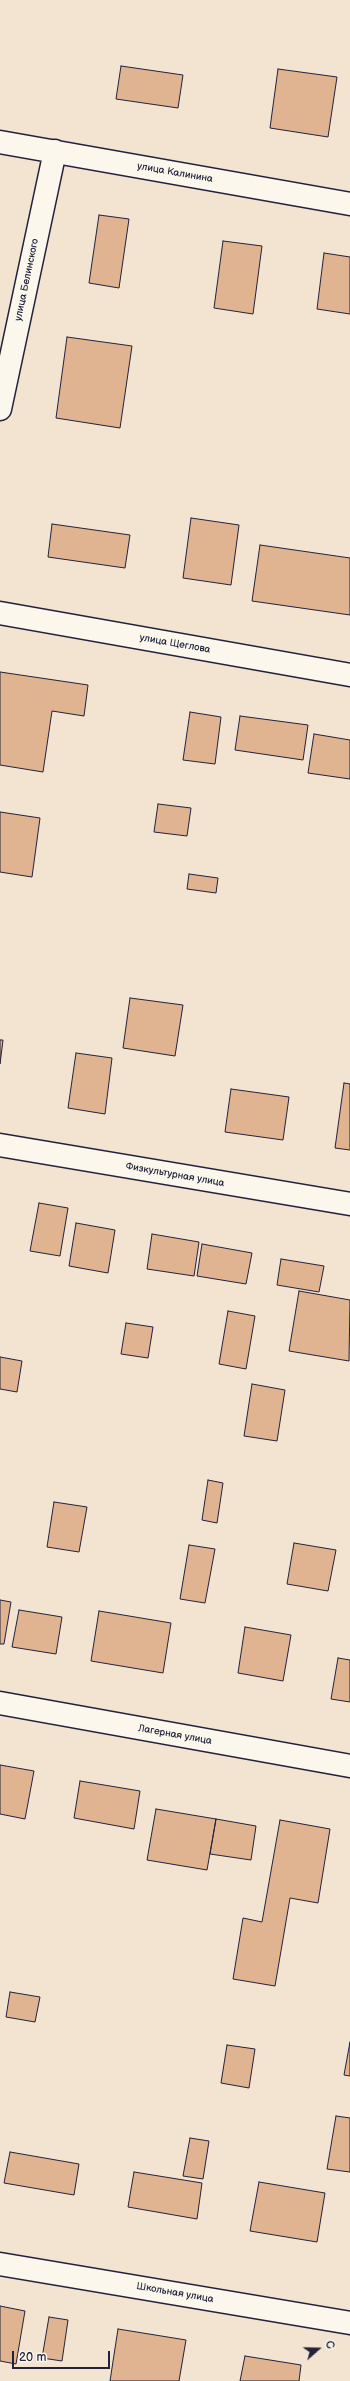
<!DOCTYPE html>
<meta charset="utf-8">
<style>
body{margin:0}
#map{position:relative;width:350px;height:2381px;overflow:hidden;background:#f3e3d1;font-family:"Balsamiq Sans",sans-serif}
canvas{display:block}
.north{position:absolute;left:298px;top:2329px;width:40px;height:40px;-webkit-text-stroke:3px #fbf7ec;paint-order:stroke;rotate:70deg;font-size:11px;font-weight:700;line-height:16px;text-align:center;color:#22223b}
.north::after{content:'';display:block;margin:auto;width:14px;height:18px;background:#22223b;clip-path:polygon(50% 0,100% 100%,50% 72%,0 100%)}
.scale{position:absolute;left:12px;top:2351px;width:98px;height:18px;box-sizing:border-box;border:2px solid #22223b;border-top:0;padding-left:5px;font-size:12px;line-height:14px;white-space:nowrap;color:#22223b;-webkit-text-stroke:3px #fbf7ec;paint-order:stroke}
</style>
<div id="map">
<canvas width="350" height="2381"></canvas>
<div class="north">С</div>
<div class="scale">20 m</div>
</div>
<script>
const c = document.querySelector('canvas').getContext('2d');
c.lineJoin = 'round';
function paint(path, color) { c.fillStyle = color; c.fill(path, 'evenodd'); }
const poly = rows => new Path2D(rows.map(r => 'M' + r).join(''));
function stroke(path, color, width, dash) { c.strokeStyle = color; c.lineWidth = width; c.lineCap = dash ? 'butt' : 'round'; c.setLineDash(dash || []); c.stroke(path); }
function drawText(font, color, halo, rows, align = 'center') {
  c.font = font + ' "Balsamiq Sans",sans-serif'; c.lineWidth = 3; c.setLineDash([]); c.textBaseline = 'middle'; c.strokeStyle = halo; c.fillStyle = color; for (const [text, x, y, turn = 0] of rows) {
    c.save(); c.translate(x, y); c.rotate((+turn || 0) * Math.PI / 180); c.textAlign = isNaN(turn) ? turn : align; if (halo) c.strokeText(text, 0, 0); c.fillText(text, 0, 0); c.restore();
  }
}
const building = poly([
 [121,66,183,75,178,108,116,99,121,66],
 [278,69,337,77,328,137,270,128,278,69],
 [99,215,129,219,119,288,89,283,99,215],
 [223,241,262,246,253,314,214,308,223,241],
 [324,253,350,257,350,314,317,309,324,253],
 [67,337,132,346,120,428,56,418,67,337],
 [191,518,239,525,231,585,183,578,191,518],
 [52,524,130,535,125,568,48,557,52,524],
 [260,545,350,558,350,615,252,601,260,545],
 [0,672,88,685,84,716,52,711,43,772,0,765,0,672],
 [190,712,221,717,215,764,183,760,190,712],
 [240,716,308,725,303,760,235,750,240,716],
 [314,734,350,740,350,779,308,773,314,734],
 [158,804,191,808,187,836,154,832,158,804],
 [0,812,40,818,32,877,0,872,0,812],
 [189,874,218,878,216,893,187,889,189,874],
 [130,998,183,1005,175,1056,123,1048,130,998],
 [0,1040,3,1040,0,1064,0,1040],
 [76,1053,112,1058,105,1114,68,1108,76,1053],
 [344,1083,350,1084,350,1150,335,1148,344,1083],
 [231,1089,289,1097,283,1140,225,1132,231,1089],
 [39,1203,68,1208,60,1256,30,1251,39,1203],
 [76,1223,115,1230,108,1273,69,1266,76,1223],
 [152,1234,199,1242,194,1276,147,1269,152,1234],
 [202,1244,252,1253,246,1284,197,1276,202,1244],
 [281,1259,324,1266,319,1292,277,1285,281,1259],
 [299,1291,350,1300,349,1361,289,1351,299,1291],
 [228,1311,255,1316,246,1369,219,1364,228,1311],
 [126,1323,153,1327,148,1358,121,1354,126,1323],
 [0,1357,22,1361,17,1392,0,1389,0,1357],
 [252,1384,285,1390,277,1441,244,1436,252,1384],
 [208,1480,223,1483,217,1523,202,1520,208,1480],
 [54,1502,87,1507,79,1552,47,1547,54,1502],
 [294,1543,336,1550,328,1591,287,1584,294,1543],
 [189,1545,215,1549,205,1603,180,1599,189,1545],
 [0,1600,11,1602,4,1644,0,1644,0,1600],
 [19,1610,62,1617,56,1654,12,1647,19,1610],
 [99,1611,171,1623,163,1673,91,1661,99,1611],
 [245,1627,291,1635,283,1681,238,1673,245,1627],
 [338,1658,350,1660,350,1702,331,1699,338,1658],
 [0,1765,34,1771,25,1819,0,1814,0,1765],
 [80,1781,140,1791,134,1829,74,1818,80,1781],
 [156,1809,216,1819,207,1870,147,1860,156,1809],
 [216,1819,256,1826,251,1860,210,1854,216,1819],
 [280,1820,330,1829,318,1903,290,1898,275,1986,233,1979,243,1918,262,1922,280,1820],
 [10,1992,40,1997,35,2022,6,2017,10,1992],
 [350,2042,350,2076,344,2075,350,2042],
 [227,2045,255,2049,249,2088,221,2083,227,2045],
 [336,2116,350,2118,350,2172,327,2169,336,2116],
 [190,2138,209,2141,203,2179,183,2176,190,2138],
 [10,2152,79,2164,74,2195,4,2183,10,2152],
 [134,2172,202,2183,197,2219,128,2207,134,2172],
 [259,2182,325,2193,317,2242,250,2231,259,2182],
 [0,2306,25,2311,16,2364,0,2361,0,2306],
 [49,2317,68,2320,62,2361,42,2358,49,2317],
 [118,2329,186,2340,179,2381,110,2381,118,2329],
 [245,2356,301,2365,299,2381,240,2381,245,2356]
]);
paint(building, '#e0b391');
stroke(building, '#22223b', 1);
const street = poly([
 [0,142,350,204],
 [0,409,55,151],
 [0,613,350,675],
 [0,1145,350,1204],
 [0,1703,350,1766],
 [0,2264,350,2323]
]);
stroke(street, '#22223b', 25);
stroke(street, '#fbf7ec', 22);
drawText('10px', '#22223b', '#fbf7ec', [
 ["улица Калинина",175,173,10],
 ["улица Белинского",27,280,-78],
 ["улица Щеглова",175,644,10],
 ["Физкультурная улица",175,1175,10],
 ["Лагерная улица",175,1735,10],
 ["Школьная улица",175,2293,10]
]);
</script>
